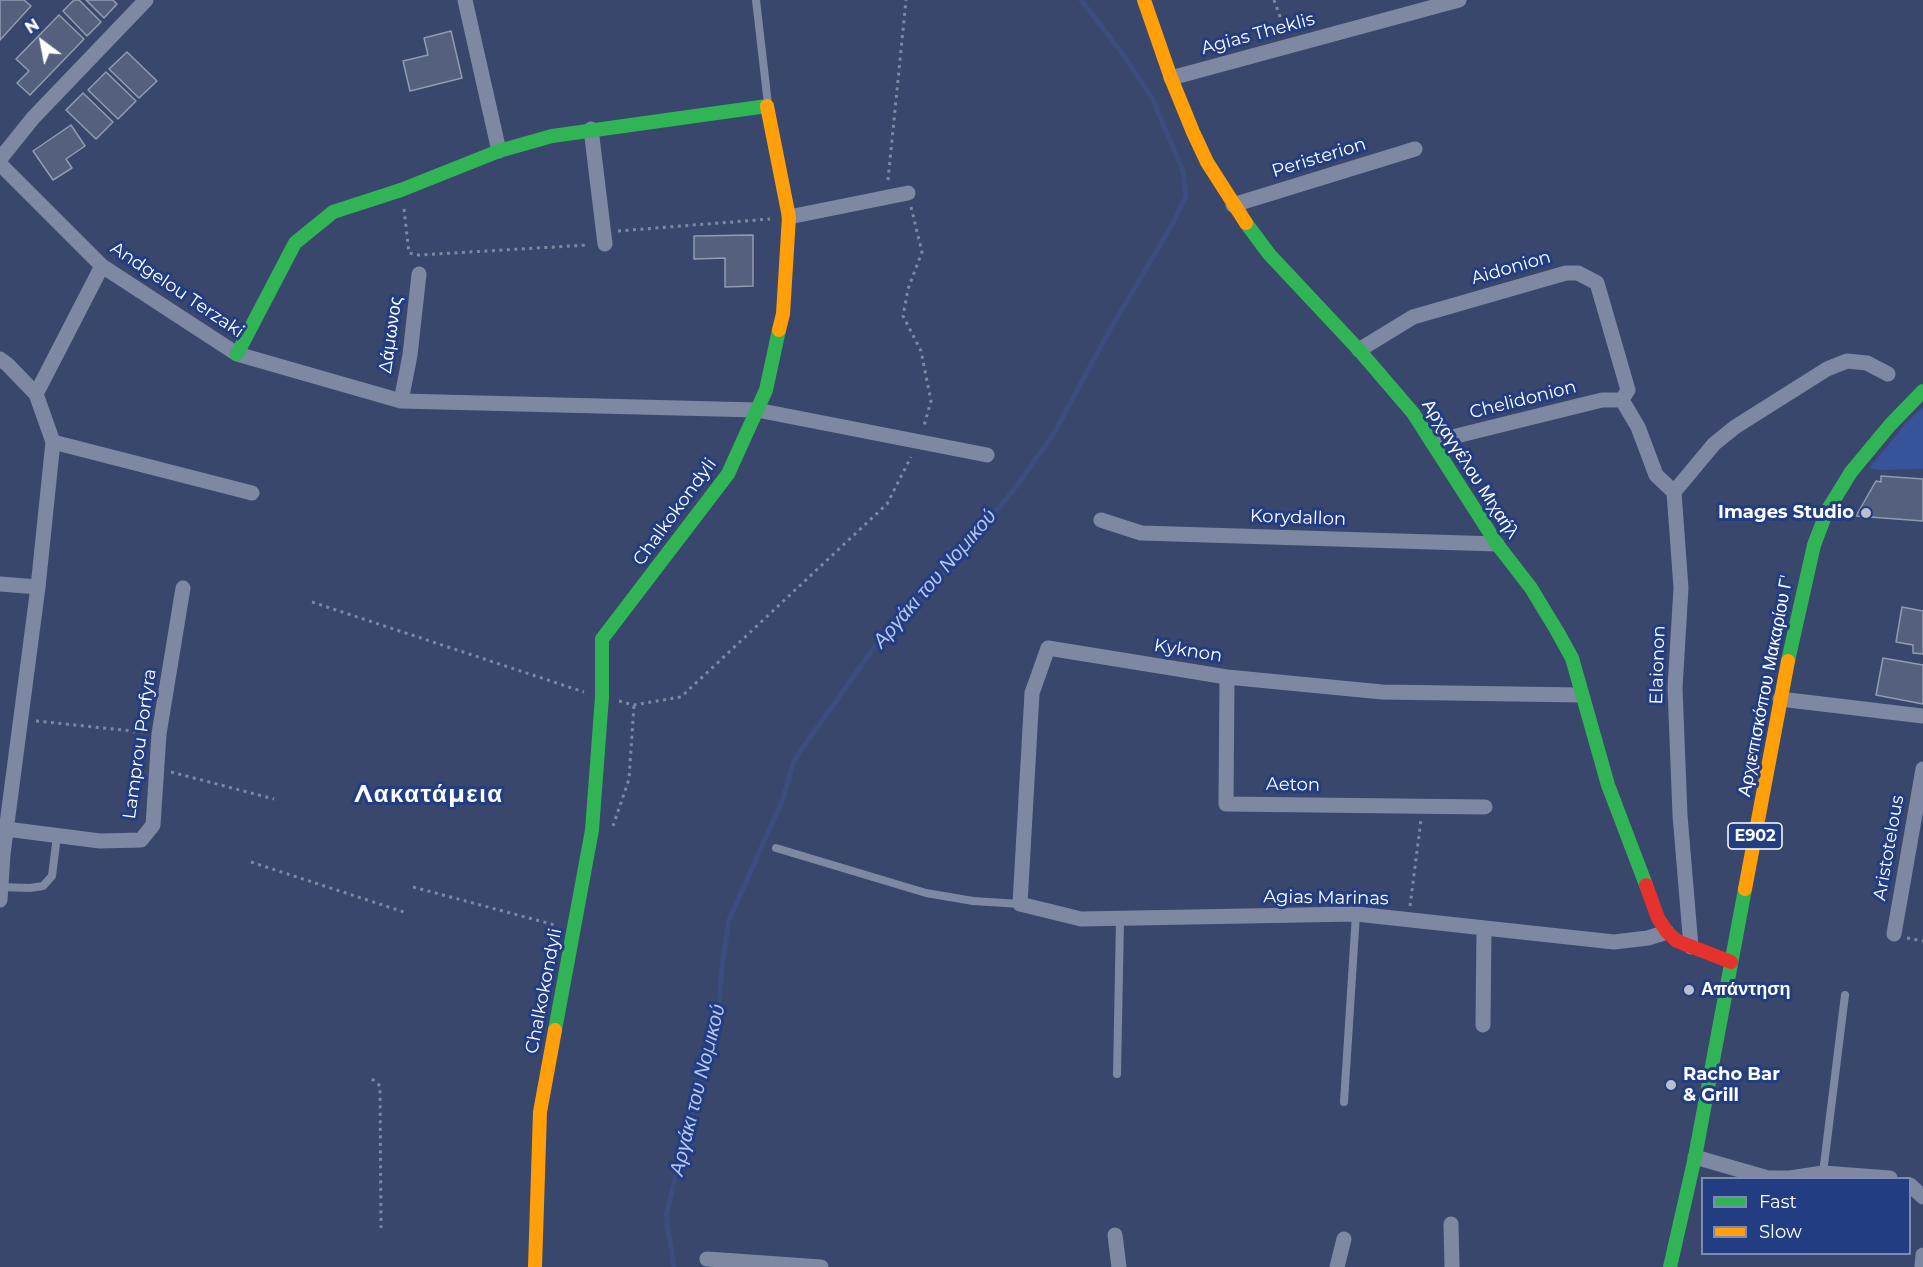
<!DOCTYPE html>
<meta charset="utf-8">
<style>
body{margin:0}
#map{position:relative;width:1923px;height:1267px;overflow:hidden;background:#39476c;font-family:Montserrat,sans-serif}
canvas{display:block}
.legend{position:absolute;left:1701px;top:1177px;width:210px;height:78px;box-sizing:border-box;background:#233d82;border:2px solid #7b8bb4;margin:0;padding:8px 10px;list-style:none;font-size:18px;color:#fff}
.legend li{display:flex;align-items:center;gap:12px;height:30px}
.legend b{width:30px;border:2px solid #7b8bb4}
.north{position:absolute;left:12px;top:12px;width:60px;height:60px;-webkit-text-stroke:4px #233d82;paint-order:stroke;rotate:328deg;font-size:16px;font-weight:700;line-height:24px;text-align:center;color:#fff}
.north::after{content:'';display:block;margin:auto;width:21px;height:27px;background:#fff;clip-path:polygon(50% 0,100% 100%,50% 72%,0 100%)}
</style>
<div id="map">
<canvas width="1923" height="1267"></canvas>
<ul class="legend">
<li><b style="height:8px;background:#30b455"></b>Fast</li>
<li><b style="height:8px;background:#ff9f0a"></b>Slow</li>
</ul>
<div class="north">N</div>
</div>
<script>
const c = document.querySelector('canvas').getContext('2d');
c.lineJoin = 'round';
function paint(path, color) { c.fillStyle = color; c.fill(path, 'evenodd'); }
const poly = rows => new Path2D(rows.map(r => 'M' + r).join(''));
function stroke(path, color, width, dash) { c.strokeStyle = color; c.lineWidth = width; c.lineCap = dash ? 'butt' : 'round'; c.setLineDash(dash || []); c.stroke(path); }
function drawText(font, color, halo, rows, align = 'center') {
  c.font = font + ' Montserrat,sans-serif'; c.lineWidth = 6; c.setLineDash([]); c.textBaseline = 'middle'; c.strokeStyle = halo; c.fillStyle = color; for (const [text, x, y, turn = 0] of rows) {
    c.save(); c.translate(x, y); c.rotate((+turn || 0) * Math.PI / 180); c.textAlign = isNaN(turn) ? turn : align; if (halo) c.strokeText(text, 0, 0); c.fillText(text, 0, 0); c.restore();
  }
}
paint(poly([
 [1923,407,1923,469,1880,470,1869,468,1907,422]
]), '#375399');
stroke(poly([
 [674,1267,666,1217,684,1139,718,1022,722,966,729,920,783,799,794,760,893,621,942,575,1016,487,1053,435,1107,335,1173,223,1186,196,1183,171,1153,100,1125,57,1081,0]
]), '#3b4d7f', 5);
const building = poly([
 [0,0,24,0,31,6,0,40,0,0],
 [74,0,79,0,101,22,87,36,63,11,74,0],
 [86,0,113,0,117,4,104,18,86,0],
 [59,15,84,39,30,95,17,83,29,71,16,59,59,15],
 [451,31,462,78,410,91,403,61,428,55,424,38,451,31],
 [127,52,157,81,139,98,109,69,127,52],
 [106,72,136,101,118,119,88,90,106,72],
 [83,93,113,122,96,139,66,110,83,93],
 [71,125,85,146,66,159,72,168,53,180,33,151,71,125],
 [753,235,753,286,725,287,725,258,694,259,694,236,753,235],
 [1881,476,1923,479,1923,521,1856,516,1876,481,1881,482,1881,476],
 [1902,607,1923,611,1923,654,1913,653,1913,645,1896,642,1902,607],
 [1883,658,1923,665,1923,704,1876,695,1883,658]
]);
paint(building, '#54607e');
stroke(building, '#929bb1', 1.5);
stroke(poly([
 [1274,0,1286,33],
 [888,180,906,0],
 [911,207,922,252,908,289,903,316,921,351,931,401,924,426],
 [404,209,409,253,419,255,588,245],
 [618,231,770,219],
 [312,602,584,692],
 [619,701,634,705,681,697,887,504,911,457],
 [36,721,143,732],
 [171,772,274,799],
 [613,826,629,779,634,705],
 [251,862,407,913],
 [413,887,555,925],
 [1410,906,1421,820],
 [1907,938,1923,941],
 [372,1079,380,1086,381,1228]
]), '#7f88a2', 3, [3, 4.5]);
stroke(poly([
 [756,0,768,104],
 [776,848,926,893,973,901,1020,904],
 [1,887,30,888,43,886,52,876,57,836],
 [1117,1074,1120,919],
 [1344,1102,1356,914],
 [1823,1173,1845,995]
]), '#7f88a2', 8);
stroke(poly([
 [465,0,499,151],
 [1171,78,1459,0],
 [591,129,605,244],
 [0,159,33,118,146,0],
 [0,164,102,266,237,354,401,401,757,410,987,455],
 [1233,205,1415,149],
 [789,217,908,193],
 [1359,350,1413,317,1566,273,1578,273,1597,283,1628,390,1622,400],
 [0,359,7,364,36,394],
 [1622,400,1638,427,1656,475,1674,492,1681,588,1675,688,1680,815,1691,947],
 [401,401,410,355,419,274],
 [53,442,252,493],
 [1432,442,1602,400,1622,400],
 [1674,492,1714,444,1735,427,1827,369,1847,361,1867,363,1888,374],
 [1101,520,1141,533,1497,544],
 [0,584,38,587],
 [1227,677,1226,804,1485,807],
 [1581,695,1382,692,1227,677,1048,648,1032,693,1020,904,1081,919,1356,914,1614,942,1648,938,1667,932],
 [1780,699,1923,716],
 [6,829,100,841,141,840,153,825,159,734,183,588],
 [0,900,3,854,38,587,53,442,36,394,102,266],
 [1894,934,1923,769],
 [1483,1025,1484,928],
 [1695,1157,1768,1178,1790,1178,1823,1173,1890,1178],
 [1910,1185,1923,1197],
 [1451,1224,1452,1267],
 [1115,1235,1119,1267],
 [707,1259,821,1267],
 [1337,1267,1344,1239],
 [1922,1267,1923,1255]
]), '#7f88a2', 15);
stroke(poly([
 [1246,223,1269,254,1359,350,1413,413,1497,544,1531,588,1557,631,1572,658,1608,785,1646,885],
 [237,354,295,243,333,212,401,190,499,151,552,136,767,106],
 [1788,661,1814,545,1827,511,1851,472,1890,425,1923,391],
 [555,1030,592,830,602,697,602,639,728,474,766,390,779,330],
 [1670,1267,1695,1157,1745,889]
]), '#30b455', 14);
stroke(poly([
 [1144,0,1171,78,1193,132,1207,162,1246,223],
 [767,106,789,217,783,314,779,330],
 [1745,889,1788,661],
 [535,1267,540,1112,555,1030]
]), '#ff9f0a', 14);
stroke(poly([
 [1646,885,1658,918,1667,932,1677,941,1731,962]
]), '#e5322d', 14);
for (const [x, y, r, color] of [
 [1866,513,6,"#babfcc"],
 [1689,990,6,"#babfcc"],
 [1671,1085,6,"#babfcc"]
]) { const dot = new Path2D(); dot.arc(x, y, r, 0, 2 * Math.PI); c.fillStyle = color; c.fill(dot); stroke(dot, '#233d82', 2); }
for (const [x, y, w] of [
 [1755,836,54]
]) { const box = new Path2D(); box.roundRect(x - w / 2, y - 13, w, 26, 4.5); c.fillStyle = '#233d82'; c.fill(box); stroke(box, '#fff', 1.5); }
drawText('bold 16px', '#fff', null, [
 ["E902",1755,836]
]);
drawText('18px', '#fff', '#233d82', [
 ["Agias Theklis",1258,34,-15],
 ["Peristerion",1319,158,-17],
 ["Aidonion",1511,268,-16],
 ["Andgelou Terzaki",177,290,34],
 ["Δάμωνος",391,335,-82],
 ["Chelidonion",1523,400,-14],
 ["Αρχαγγέλου Μιχαήλ",1470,469,57],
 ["Chalkokondyli",675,512,-54],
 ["Korydallon",1298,518,2],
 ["Kyknon",1188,651,9],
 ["Elaionon",1658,665,-88],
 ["Αρχιεπισκόπου Μακαρίου Γ'",1766,686,-79],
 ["Lamprou Porfyra",140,744,-82],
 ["Aeton",1293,785,1],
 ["Aristotelous",1889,848,-80],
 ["Agias Marinas",1326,898,1],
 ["Chalkokondyli",544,991,-79]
]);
drawText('bold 18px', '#fff', '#233d82', [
 ["Images Studio",1854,513,"right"],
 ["Απάντηση",1701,990],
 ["Racho Bar",1683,1075],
 ["& Grill",1683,1096]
], 'left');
drawText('italic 20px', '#b5c7ef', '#233d82', [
 ["Αργάκι του Νομικού",935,579,-49],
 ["Αργάκι του Νομικού",698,1090,-76]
]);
c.letterSpacing = '1.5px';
drawText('bold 24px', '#fff', '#233d82', [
 ["Λακατάμεια",429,795]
]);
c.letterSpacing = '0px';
</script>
